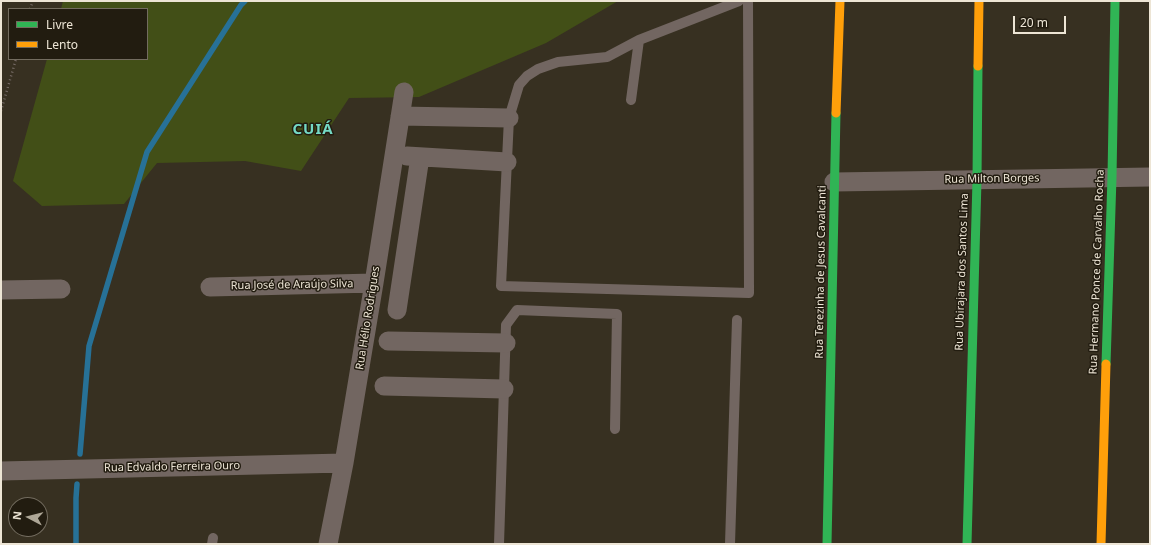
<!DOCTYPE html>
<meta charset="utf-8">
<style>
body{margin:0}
#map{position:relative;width:1151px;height:545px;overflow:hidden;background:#373021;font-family:"Noto Sans",sans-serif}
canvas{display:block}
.frame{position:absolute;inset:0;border:2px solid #ede5d5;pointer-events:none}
.legend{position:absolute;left:8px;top:8px;width:140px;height:52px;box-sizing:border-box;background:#221c10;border:1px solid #736c5f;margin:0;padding:5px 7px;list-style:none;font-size:12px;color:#ede5d5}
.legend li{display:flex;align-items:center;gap:8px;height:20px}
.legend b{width:20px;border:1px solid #736c5f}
.north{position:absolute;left:8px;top:497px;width:40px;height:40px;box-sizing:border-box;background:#221c10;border:1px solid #736c5f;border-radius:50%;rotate:277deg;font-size:11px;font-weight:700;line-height:16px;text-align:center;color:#ede5d5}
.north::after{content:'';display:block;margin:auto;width:14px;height:18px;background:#ada696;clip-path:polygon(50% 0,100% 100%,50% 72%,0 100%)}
.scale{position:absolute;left:1013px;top:16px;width:53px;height:18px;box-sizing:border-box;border:2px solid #ede5d5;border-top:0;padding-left:5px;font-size:12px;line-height:14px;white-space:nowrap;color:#ede5d5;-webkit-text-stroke:3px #221c10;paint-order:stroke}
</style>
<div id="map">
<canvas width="1151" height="545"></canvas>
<div class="frame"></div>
<ul class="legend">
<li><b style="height:5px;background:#30b455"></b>Livre</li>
<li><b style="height:5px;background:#ff9f0a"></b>Lento</li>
</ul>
<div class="north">N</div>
<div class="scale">20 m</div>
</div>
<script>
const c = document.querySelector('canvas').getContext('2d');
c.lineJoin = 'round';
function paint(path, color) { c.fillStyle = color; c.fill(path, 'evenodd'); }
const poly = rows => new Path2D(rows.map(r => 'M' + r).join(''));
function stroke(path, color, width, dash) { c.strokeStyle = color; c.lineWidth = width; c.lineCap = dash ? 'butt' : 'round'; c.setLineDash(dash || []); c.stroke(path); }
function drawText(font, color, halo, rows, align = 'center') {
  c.font = font + ' "Noto Sans",sans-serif'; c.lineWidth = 3; c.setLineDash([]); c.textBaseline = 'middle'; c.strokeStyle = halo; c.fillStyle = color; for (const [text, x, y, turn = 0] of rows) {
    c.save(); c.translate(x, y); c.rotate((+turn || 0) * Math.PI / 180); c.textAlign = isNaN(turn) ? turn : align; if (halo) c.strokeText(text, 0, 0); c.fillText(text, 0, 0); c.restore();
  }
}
paint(poly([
 [63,1,618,1,546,43,419,97,349,98,301,171,245,161,157,163,124,204,42,206,13,181,47,59,147,59,147,9,61,9]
]), '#424f17');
stroke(poly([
 [80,454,89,346,147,152,241,5,245,1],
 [76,544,76,498,77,484]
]), '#277197', 5.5);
stroke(poly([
 [30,9,33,1],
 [1,111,16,59]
]), '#776c67', 2.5, [1, 3]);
stroke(poly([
 [739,1,639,40,607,57,558,62,538,69,527,76,519,85,509,118,501,286,749,293,748,1],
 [631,100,639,40],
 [212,544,213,538],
 [499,544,506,325,517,310,617,314,615,429],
 [730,544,737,320]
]), '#726661', 10);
stroke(poly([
 [400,116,509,118],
 [407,156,507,162],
 [834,182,1150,177],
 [210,287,374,283],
 [1,290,61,289],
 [397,310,420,157],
 [388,341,506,343],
 [384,386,504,389],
 [1,471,344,463],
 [328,544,344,463,374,283,404,92]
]), '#726661', 19);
stroke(poly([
 [1106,364,1112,177,1115,1],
 [827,544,836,113],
 [967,544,977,180,978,66]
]), '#30b455', 9);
stroke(poly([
 [978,66,979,1],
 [836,113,840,1],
 [1101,544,1106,364]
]), '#ff9f0a', 9);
drawText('11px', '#ede5d5', '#221c10', [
 ["Rua Milton Borges",992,179,-1],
 ["Rua Terezinha de Jesus Cavalcanti",821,272,-89],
 ["Rua Ubirajara dos Santos Lima",962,272,-88],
 ["Rua Hermano Ponce de Carvalho Rocha",1097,272,-88],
 ["Rua José de Araújo Silva",292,285,-1],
 ["Rua Hélio Rodrigues",368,318,-81],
 ["Rua Edvaldo Ferreira Ouro",172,467,-1]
]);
c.letterSpacing = '1px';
drawText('bold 15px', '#74d9c4', '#221c10', [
 ["CUIÁ",313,130]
]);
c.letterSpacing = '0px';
</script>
